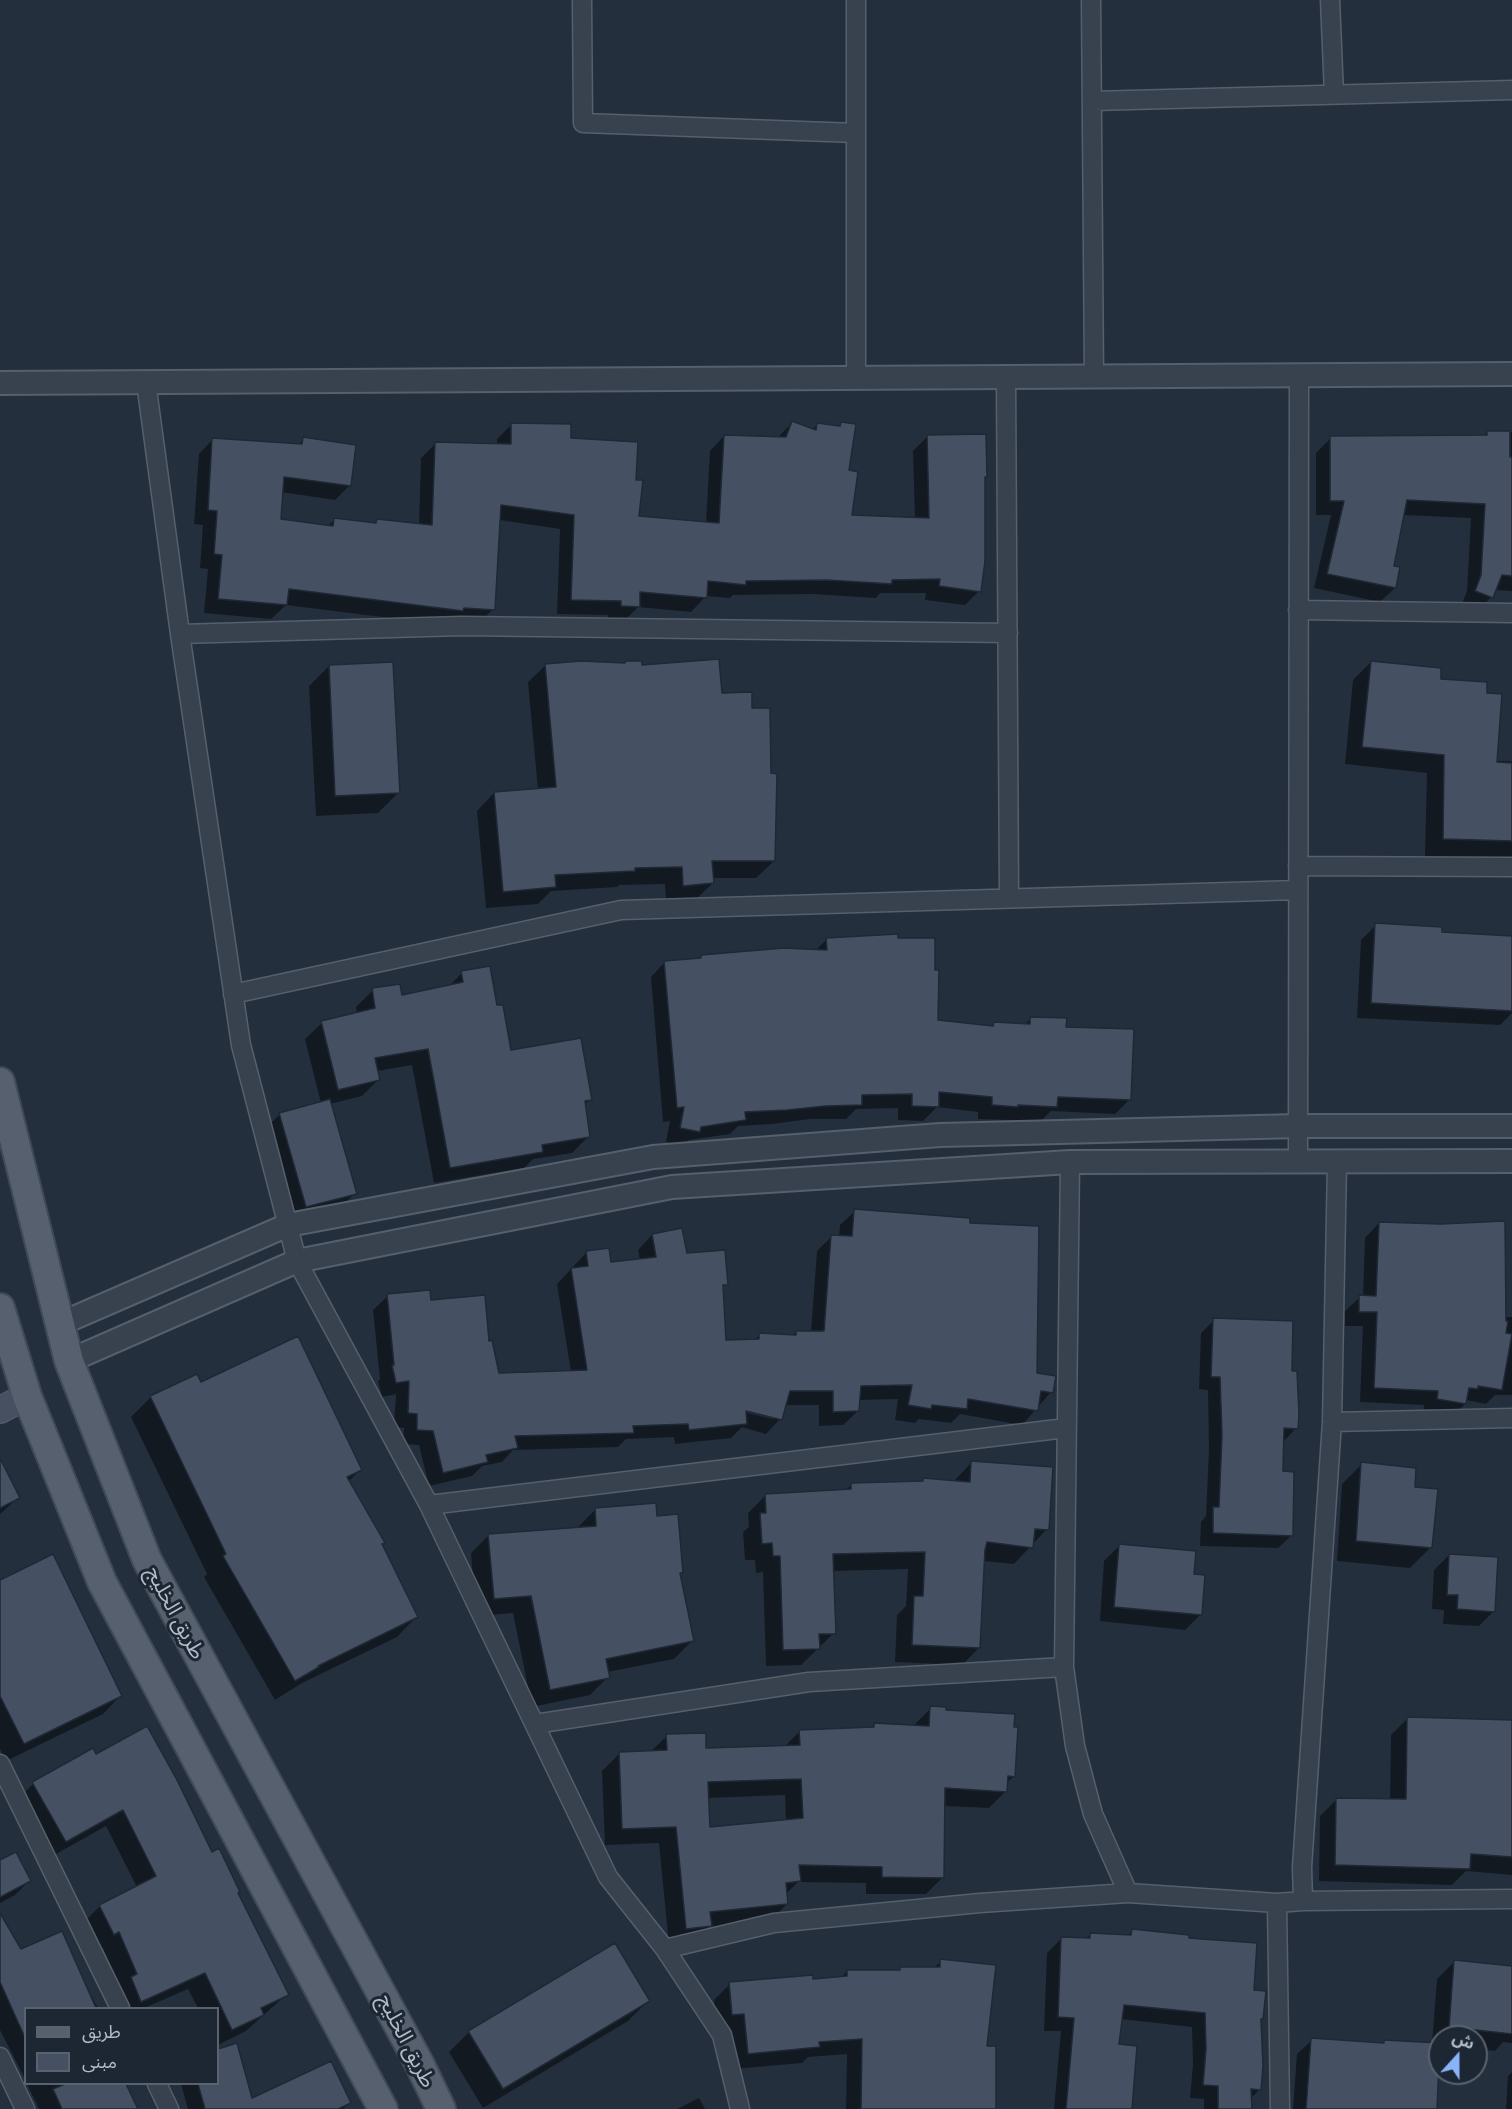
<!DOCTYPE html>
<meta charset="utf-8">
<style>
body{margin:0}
#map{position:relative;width:1512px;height:2109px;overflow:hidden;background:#242f3e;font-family:"IBM Plex Sans","Noto Sans Arabic",sans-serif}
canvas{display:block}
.legend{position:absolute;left:24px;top:2007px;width:195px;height:78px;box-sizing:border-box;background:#1d2633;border:2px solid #59626f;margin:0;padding:8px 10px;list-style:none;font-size:18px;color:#b4bcc9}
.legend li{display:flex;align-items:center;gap:12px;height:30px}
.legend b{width:30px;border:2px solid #59626f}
.north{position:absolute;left:1428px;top:2025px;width:60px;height:60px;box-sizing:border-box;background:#1d2633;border:2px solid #59626f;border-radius:50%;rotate:21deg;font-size:16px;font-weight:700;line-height:24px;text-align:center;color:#b4bcc9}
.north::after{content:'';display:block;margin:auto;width:21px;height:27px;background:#8ab4f8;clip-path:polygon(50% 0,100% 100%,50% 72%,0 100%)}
</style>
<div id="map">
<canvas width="1512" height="2109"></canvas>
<ul class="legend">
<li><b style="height:8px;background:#56606e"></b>طريق</li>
<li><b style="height:16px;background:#455162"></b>مبنى</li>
</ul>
<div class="north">ش</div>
</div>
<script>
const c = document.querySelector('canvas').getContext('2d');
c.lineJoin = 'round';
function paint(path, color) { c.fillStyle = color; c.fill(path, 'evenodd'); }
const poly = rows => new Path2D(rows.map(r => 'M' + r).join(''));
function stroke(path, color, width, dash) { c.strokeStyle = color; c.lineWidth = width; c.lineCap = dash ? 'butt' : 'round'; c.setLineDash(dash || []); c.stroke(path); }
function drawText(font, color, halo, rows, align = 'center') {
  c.font = font + ' "IBM Plex Sans","Noto Sans Arabic",sans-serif'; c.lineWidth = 6; c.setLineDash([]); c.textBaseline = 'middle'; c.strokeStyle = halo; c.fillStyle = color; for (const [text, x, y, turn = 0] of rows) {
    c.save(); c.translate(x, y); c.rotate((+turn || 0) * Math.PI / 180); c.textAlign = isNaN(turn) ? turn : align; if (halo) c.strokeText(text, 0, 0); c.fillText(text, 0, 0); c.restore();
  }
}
paint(poly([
 [792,423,812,430,817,425,838,427,841,423,850,517,915,519,913,451,927,437,984,478,979,591,965,605,925,600,926,593,880,593,876,598,812,594,733,595,730,598,706,596,691,612,638,607,624,621,607,620,608,615,557,614,560,529,499,520,493,609,479,624,447,625,286,605,271,619,204,613,208,569,200,568,203,525,194,524,199,454,213,439,298,445,304,439,349,486,335,500,281,492,280,521,327,527,335,519,373,524,377,520,419,525,421,458,436,443,497,445,497,439,511,425,569,439,635,481,637,517,706,523,710,451,724,436,777,438],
 [1488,432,1512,432,1512,591,1495,590,1491,597,1477,612,1461,606,1467,591,1471,518,1403,515,1393,567,1395,588,1380,602,1314,588,1331,515,1316,515,1316,453,1331,438,1483,436],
 [1371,662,1485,694,1495,761,1512,761,1512,859,1425,857,1427,773,1345,764,1353,680],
 [546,665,641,667,721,694,751,710,774,861,756,878,712,878,713,883,695,900,666,902,665,884,619,885,617,887,551,891,538,904,486,908,477,811,494,793,538,790,528,682],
 [329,666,398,793,378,813,316,816,309,686],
 [1376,925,1440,933,1512,937,1512,1013,1500,1025,1357,1018,1361,940],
 [827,939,937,1021,990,1027,994,1024,1024,1025,1031,1018,1065,1028,1129,1100,1115,1114,1051,1111,1041,1121,978,1119,978,1112,937,1107,923,1121,898,1120,898,1108,856,1109,846,1119,810,1119,772,1124,738,1126,730,1134,689,1140,684,1145,666,1142,670,1121,663,1122,651,977,665,962,698,960,701,956,815,951],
 [462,973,496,1007,510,1052,590,1099,584,1106,589,1136,572,1153,533,1159,524,1168,434,1183,412,1065,377,1071,379,1079,362,1096,330,1104,355,1193,340,1208,291,1221,265,1129,280,1114,321,1103,305,1039,322,1023,357,1014,356,1007,373,990,401,997,448,987],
 [855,1211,968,1225,1035,1374,1051,1392,1022,1425,960,1414,951,1423,919,1419,915,1423,895,1420,898,1399,858,1400,858,1411,843,1425,819,1426,819,1405,784,1405,780,1419,766,1434,742,1427,731,1438,675,1444,674,1437,626,1439,618,1447,513,1450,502,1462,482,1466,472,1476,429,1486,419,1445,403,1444,404,1428,394,1427,396,1394,382,1397,378,1381,380,1379,373,1310,388,1296,430,1302,488,1343,498,1374,571,1372,557,1284,586,1253,610,1264,640,1260,638,1250,652,1235,686,1254,726,1284,721,1289,725,1342,754,1341,760,1334,792,1336,796,1332,811,1332,817,1251,832,1236,839,1237,840,1225],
 [740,1408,773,1416,773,1419,739,1411],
 [1379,1223,1504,1317,1512,1317,1512,1395,1495,1395,1486,1404,1466,1400,1465,1404,1451,1418,1423,1413,1424,1405,1360,1402,1363,1326,1345,1326,1345,1311,1360,1297,1363,1297,1365,1238],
 [1214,1320,1290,1373,1296,1428,1283,1442,1282,1473,1292,1535,1278,1548,1200,1546,1201,1522,1206,1516,1209,1449,1208,1390,1199,1389,1201,1333],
 [200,1384,360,1470,348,1482,416,1617,397,1637,302,1683,275,1700,204,1577,207,1574,131,1417,151,1397],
 [972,1462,1047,1529,1014,1564,983,1561,979,1648,962,1665,895,1662,897,1615,906,1606,908,1569,832,1571,834,1633,801,1665,766,1666,763,1572,756,1573,755,1560,745,1560,743,1532,749,1527,748,1513,766,1495,845,1491,852,1484,921,1483,924,1480,954,1482,955,1480],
 [1362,1464,1413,1488,1430,1548,1410,1568,1337,1561,1342,1484],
 [0,1465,18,1498,0,1514],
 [596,1509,656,1518,682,1573,679,1575,692,1641,674,1659,607,1672,608,1677,590,1695,532,1707,513,1613,476,1616,471,1553,489,1535,578,1527],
 [1119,1546,1192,1575,1200,1615,1185,1630,1100,1621,1104,1561],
 [1449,1555,1494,1611,1479,1626,1443,1624,1444,1610,1432,1609,1434,1570],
 [0,1581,120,1696,103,1714,6,1761,0,1749],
 [931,1708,1014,1776,1006,1784,1006,1791,989,1808,943,1806,943,1877,926,1894,866,1894,866,1883,798,1882,786,1894,787,1904,770,1921,709,1927,693,1943,669,1945,659,1843,605,1845,602,1771,619,1754,650,1752,667,1736,705,1750,784,1747,800,1731,871,1728,875,1724,913,1726],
 [785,1795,786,1821,709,1829,707,1798],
 [1408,1718,1512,1721,1512,1875,1466,1871,1452,1885,1319,1881,1320,1816,1337,1799,1390,1801,1391,1735],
 [96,1756,211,1854,236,1894,287,1994,246,2031,218,2045,218,2008,198,2008,188,1989,144,2008,121,2008,120,1989,103,1948,97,1950,83,1923,100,1906,137,1887,106,1826,49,1858,17,1800,33,1784],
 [0,1862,30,1880,15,1895,0,1903],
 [0,1916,20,1951,88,1994,90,1994,98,2008,26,2008,26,2081,0,2030],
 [1132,1931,1187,1939,1252,1991,1262,2019,1260,2021,1260,2089,1250,2099,1250,2109,1204,2109,1204,2099,1190,2098,1193,2064,1192,2027,1121,2019,1117,2046,1130,2109,1054,2109,1061,2031,1044,2031,1047,1953,1061,1939,1085,1939,1090,1935,1127,1936],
 [941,1961,994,2109,846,2109,847,2054,808,2057,802,2063,733,2069,729,2029,717,2030,714,2000,730,1984,841,1978,847,1971,898,1971,901,1968,934,1968],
 [1454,1962,1512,1967,1512,2043,1503,2042,1495,2051,1476,2049,1476,2037,1440,2037,1435,2109,1293,2109,1297,2054,1312,2040,1382,2045,1385,2041,1432,2044,1437,1979],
 [648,2001,628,2021,483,2108,449,2052,469,2032],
 [236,2045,251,2100,349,2103,343,2109,188,2109,181,2084,218,2084,218,2050],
 [1512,2072,1512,2109,1506,2109,1508,2076],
 [27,2084,124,2084,136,2109,39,2109],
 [699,2098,705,2109,677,2109]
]), '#0007');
const building = poly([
 [792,421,816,430,817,423,840,426,841,422,856,424,849,470,858,472,852,515,929,518,927,435,986,434,987,477,985,477,985,561,981,592,939,586,940,579,892,580,892,584,827,580,746,581,746,585,708,581,707,598,640,592,640,607,621,606,621,601,571,600,574,515,501,505,495,610,464,608,463,611,289,589,287,605,218,599,222,555,214,554,217,511,208,510,212,438,302,444,303,437,356,445,351,486,284,477,281,519,333,526,334,518,376,523,377,519,432,525,435,442,511,444,511,423,571,424,571,438,638,442,636,480,643,480,639,516,719,523,724,435,786,437,792,421],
 [1487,431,1510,431,1510,457,1512,457,1512,576,1502,575,1493,598,1475,591,1481,575,1485,504,1407,500,1394,566,1400,567,1396,588,1327,574,1344,501,1330,501,1330,436,1487,435,1487,431],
 [719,659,722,693,752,692,752,708,770,708,771,773,777,774,775,861,712,861,714,883,683,886,682,867,635,868,635,871,555,875,556,887,503,892,494,792,556,787,545,664,581,661,625,663,625,661,642,661,642,665,719,659],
 [1371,661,1441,668,1441,679,1487,682,1487,693,1502,694,1497,762,1512,763,1512,841,1443,839,1444,755,1362,747,1371,661],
 [393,662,400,793,335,796,329,665,393,662],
 [1375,923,1442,927,1442,932,1512,936,1512,1011,1371,1003,1375,923],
 [898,934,898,938,935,938,935,970,939,970,938,1020,993,1026,994,1022,1030,1024,1030,1017,1067,1018,1066,1027,1134,1029,1131,1100,1058,1097,1057,1107,1018,1105,1018,1107,992,1105,992,1097,939,1092,939,1107,912,1106,912,1094,862,1095,862,1105,826,1106,787,1110,745,1112,746,1120,701,1127,700,1132,680,1128,684,1107,677,1108,664,961,701,958,701,955,784,948,827,950,826,938,898,934],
 [490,966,497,1005,503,1005,511,1050,581,1038,592,1100,585,1101,590,1137,542,1145,543,1152,450,1168,428,1049,375,1058,380,1080,338,1090,321,1021,375,1008,372,988,400,984,402,995,463,982,461,971,490,966],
 [330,1099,357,1194,306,1207,279,1113,330,1099],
 [854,1209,970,1218,970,1223,1039,1226,1037,1373,1056,1376,1053,1393,1041,1391,1038,1411,968,1399,967,1409,932,1405,931,1409,908,1405,912,1385,861,1386,859,1411,833,1412,833,1391,790,1391,782,1420,746,1411,747,1424,689,1430,688,1424,633,1426,634,1433,515,1436,518,1448,486,1455,488,1462,443,1473,433,1431,417,1430,417,1414,408,1413,409,1381,396,1383,392,1365,394,1365,387,1294,430,1290,431,1300,485,1295,489,1341,492,1340,499,1373,587,1370,571,1268,588,1266,586,1251,609,1248,611,1262,656,1257,652,1234,682,1228,687,1253,725,1250,728,1285,723,1285,726,1340,759,1339,759,1333,796,1335,796,1331,824,1331,831,1235,852,1236,854,1209],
 [1505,1221,1506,1321,1508,1321,1506,1333,1512,1334,1502,1390,1478,1386,1478,1389,1469,1388,1466,1404,1437,1399,1438,1391,1374,1388,1377,1312,1359,1312,1359,1295,1376,1296,1379,1222,1441,1224,1505,1221],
 [1213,1318,1293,1321,1292,1371,1297,1371,1299,1415,1298,1429,1284,1428,1283,1471,1294,1472,1293,1536,1213,1533,1213,1507,1219,1507,1222,1435,1220,1377,1211,1377,1213,1318],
 [298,1336,362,1470,347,1477,385,1543,382,1544,418,1617,318,1666,319,1667,295,1681,223,1556,226,1554,150,1396,197,1374,201,1382,298,1336],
 [0,1458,20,1498,0,1508,0,1458],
 [971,1461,1053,1467,1049,1530,1035,1529,1033,1548,987,1542,985,1550,980,1648,912,1645,914,1596,923,1596,925,1552,833,1554,836,1634,819,1634,820,1649,783,1650,780,1556,773,1556,772,1543,762,1544,760,1513,766,1513,765,1494,851,1489,851,1483,923,1481,923,1478,970,1482,971,1461],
 [1361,1462,1416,1468,1415,1487,1438,1489,1432,1548,1356,1541,1361,1462],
 [656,1503,657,1516,678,1514,683,1573,680,1573,694,1641,606,1659,610,1678,550,1690,531,1596,494,1599,488,1534,596,1526,595,1508,656,1503],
 [1119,1544,1196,1551,1194,1574,1205,1575,1202,1615,1114,1607,1119,1544],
 [53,1554,122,1696,24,1744,0,1696,0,1580,53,1554],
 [1449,1554,1498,1557,1495,1612,1457,1609,1458,1595,1447,1595,1449,1554],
 [930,1706,946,1707,946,1710,1015,1714,1014,1727,1018,1727,1015,1777,1008,1776,1007,1792,945,1788,944,1878,882,1877,882,1867,799,1865,801,1881,786,1883,788,1904,710,1912,712,1926,686,1929,676,1827,622,1829,619,1752,667,1750,666,1734,706,1733,706,1748,800,1745,799,1730,874,1727,874,1723,929,1726,930,1706],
 [801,1779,803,1818,710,1827,708,1782,801,1779],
 [1407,1717,1512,1720,1512,1857,1471,1854,1470,1869,1335,1865,1336,1798,1406,1799,1407,1717],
 [147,1726,177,1780,212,1852,219,1848,240,1892,238,1893,289,1995,261,2008,264,2015,232,2030,205,1973,141,2002,131,1977,137,1974,119,1932,114,1935,99,1905,156,1876,123,1810,66,1842,32,1782,93,1748,96,1754,147,1726],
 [16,1852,31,1881,0,1897,0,1860,16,1852],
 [0,1913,21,1949,62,1931,96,2008,26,2008,26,2040,0,1982,0,1913],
 [1132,1929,1189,1935,1189,1938,1257,1943,1254,1990,1266,1991,1263,2019,1261,2019,1263,2066,1261,2090,1251,2089,1252,2109,1218,2109,1218,2086,1203,2085,1206,2049,1205,2013,1124,2005,1119,2044,1137,2046,1132,2109,1066,2109,1074,2018,1058,2017,1061,1937,1090,1938,1090,1933,1131,1935,1132,1929],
 [615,1943,650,2001,503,2089,468,2031,615,1943],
 [940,1959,996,1965,987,2046,996,2046,996,2109,861,2109,862,2039,819,2042,820,2047,748,2054,744,2014,732,2015,729,1982,813,1975,813,1979,847,1976,847,1970,900,1970,900,1967,940,1967,940,1959],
 [1454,1960,1512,1966,1512,2034,1449,2027,1454,1960],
 [1311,2038,1384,2043,1384,2040,1440,2043,1437,2109,1306,2109,1311,2038],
 [237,2043,252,2098,331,2061,351,2103,338,2109,205,2109,198,2084,218,2084,218,2049,237,2043],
 [65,2084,126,2084,138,2109,62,2109,53,2089,65,2084]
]);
paint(building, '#455162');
stroke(building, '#1f2835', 1.5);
const minor = poly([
 [582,0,583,123,856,133],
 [1091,0,1094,377],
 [1330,0,1334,94],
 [1092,101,1512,90],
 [1006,377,1009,898],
 [856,378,856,0],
 [146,382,180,634,241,1045,297,1261,429,1505,608,1877,665,1949,722,2035,740,2109],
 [1298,610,1512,613],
 [180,634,462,626,1008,633],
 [1298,866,1512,867],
 [233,994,621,910,1298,890],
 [1070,1162,1064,1667,1075,1746,1093,1814,1128,1893],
 [1298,1162,1299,375],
 [1332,1422,1512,1418],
 [429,1505,1066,1428],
 [535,1724,809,1682,1064,1667],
 [0,1764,120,2008],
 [1303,1901,1302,1867,1332,1422,1337,1162],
 [1277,1903,1280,2109],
 [665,1949,774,1923,980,1903,1128,1893,1277,1903,1303,1901,1512,1899],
 [0,2057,25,2109],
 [157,2084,169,2109]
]);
const tertiary = poly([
 [0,383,1512,374],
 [60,1324,288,1225,653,1157,940,1135,1298,1126,1512,1126],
 [69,1361,297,1261,672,1187,1070,1162,1512,1161]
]);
const secondary = poly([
 [0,1410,27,1396]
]);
const primary = poly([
 [0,1082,69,1361,147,1560,420,2065,441,2109],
 [0,1308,27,1396,102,1582,383,2109]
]);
stroke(minor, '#565f6c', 21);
stroke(tertiary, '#565f6c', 26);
stroke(secondary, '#565f6c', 28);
stroke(primary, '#414a57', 32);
stroke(minor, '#38414e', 18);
stroke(tertiary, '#38414e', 22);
stroke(secondary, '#465061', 26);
stroke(primary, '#56606e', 28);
drawText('21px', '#b4bcc9', '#1d2633', [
 ["طريق الخليج",175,1613,62],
 ["طريق الخليج",406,2041,63]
]);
</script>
